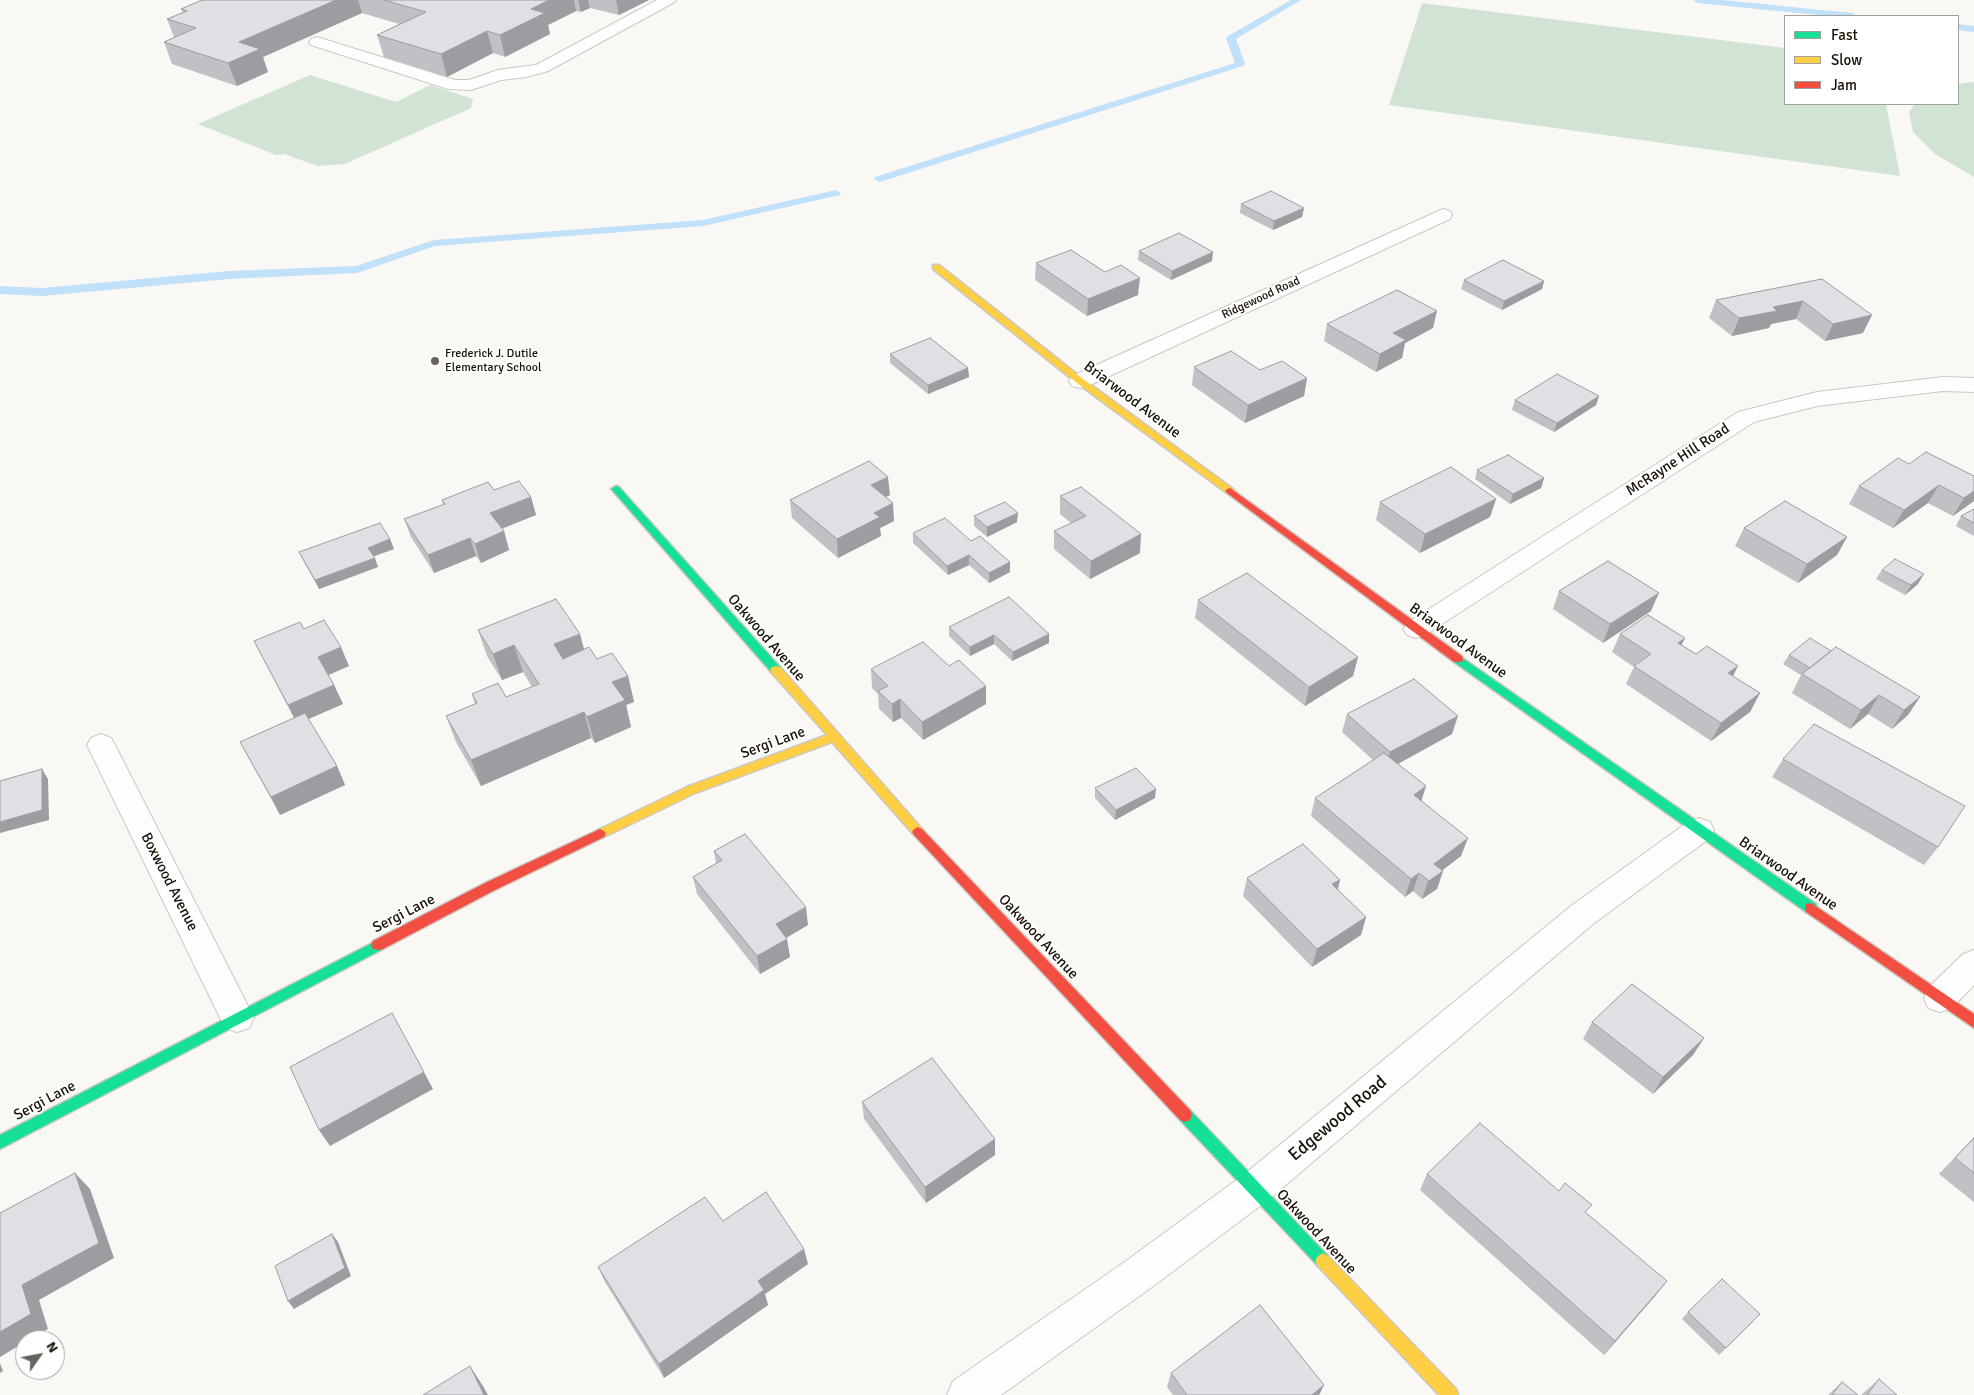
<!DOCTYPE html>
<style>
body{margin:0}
#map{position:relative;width:1974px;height:1395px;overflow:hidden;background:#faf8f5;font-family:Signika,sans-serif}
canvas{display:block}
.legend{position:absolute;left:1784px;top:15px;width:175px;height:90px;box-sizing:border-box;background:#fff;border:1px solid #a3a09b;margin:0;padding:6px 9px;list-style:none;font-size:15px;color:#181106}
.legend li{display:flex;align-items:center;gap:10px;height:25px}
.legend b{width:25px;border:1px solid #a3a09b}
.north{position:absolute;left:15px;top:1330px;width:50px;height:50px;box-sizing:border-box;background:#fff;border:1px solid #a3a09b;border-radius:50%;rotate:57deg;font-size:14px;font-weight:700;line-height:20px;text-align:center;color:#181106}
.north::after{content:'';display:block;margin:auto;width:18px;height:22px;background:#67625a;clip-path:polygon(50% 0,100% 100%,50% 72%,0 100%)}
</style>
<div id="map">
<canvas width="1974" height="1395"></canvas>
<ul class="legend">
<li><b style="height:6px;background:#16e098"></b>Fast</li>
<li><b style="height:6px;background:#ffcf43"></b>Slow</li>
<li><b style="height:6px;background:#f24e42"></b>Jam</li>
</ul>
<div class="north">N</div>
</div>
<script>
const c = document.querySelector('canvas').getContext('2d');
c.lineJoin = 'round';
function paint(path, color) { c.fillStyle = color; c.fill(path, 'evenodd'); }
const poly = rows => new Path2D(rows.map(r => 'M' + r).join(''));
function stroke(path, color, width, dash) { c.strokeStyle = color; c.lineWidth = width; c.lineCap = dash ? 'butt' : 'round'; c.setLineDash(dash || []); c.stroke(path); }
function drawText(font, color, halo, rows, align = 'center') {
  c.font = font + ' Signika,sans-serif'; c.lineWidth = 4; c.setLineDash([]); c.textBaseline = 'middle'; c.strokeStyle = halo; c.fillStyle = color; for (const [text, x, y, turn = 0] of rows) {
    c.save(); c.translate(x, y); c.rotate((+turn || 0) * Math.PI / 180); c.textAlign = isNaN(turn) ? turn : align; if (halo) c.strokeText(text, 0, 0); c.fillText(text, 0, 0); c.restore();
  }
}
paint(poly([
 [1422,3,1785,48,1785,104,1886,104,1900,176,1389,105],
 [310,75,396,102,430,85,473,99,471,108,345,164,318,166,284,154,276,155,198,124],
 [1974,82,1974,177,1935,154,1913,132,1909,112,1915,104,1958,104,1958,84]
]), '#d1e3d5');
paint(poly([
 [1291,0,1301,0,1236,39,1245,64,1243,66,883,181,879,182,874,179,875,177,1235,63,1226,38,1228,36,1291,0],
 [1693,0,1723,0,1852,13,1857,16,1828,16,1697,3,1693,0],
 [1958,24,1974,26,1974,32,1958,30,1958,24],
 [836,190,841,193,840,195,703,226,435,246,357,273,229,279,42,296,0,294,0,286,42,288,229,271,356,266,434,240,703,220,836,190]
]), '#c1e0f9');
const lane = poly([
 [657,0,676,0,673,3,548,71,527,77,501,80,471,90,448,89,311,45,309,42,311,39,317,37,455,80,469,80,498,70,536,65,657,0]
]);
const street = poly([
 [1443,209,1450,211,1452,215,1450,219,1088,386,1080,388,1072,386,1069,381,1072,376,1443,209],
 [1943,377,1974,378,1974,392,1943,391,1817,406,1754,422,1425,635,1416,638,1407,635,1403,629,1407,623,1738,412,1817,392,1943,377],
 [101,734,111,738,115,745,249,1008,254,1018,249,1028,237,1032,225,1028,87,745,91,738,101,734],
 [1699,818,1710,822,1714,830,1710,838,1593,924,1268,1200,1152,1287,1001,1395,947,1395,953,1381,1126,1261,1242,1176,1571,906,1688,822,1699,818],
 [1974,950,1974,985,1952,1008,1940,1012,1928,1008,1924,998,1928,988,1963,954,1974,950]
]);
const fast = poly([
 [616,486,619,487,780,667,782,670,780,673,772,673,613,491,611,489,616,486],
 [1458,655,1816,904,1817,908,1816,912,1811,913,1806,912,1454,662,1453,659,1458,655],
 [378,940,383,941,385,945,383,949,0,1149,0,1135,378,940],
 [1185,1108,1190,1110,1328,1256,1331,1261,1328,1266,1323,1269,1318,1266,1180,1120,1178,1115,1180,1110,1185,1108]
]);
const slow = poly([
 [933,265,939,265,1083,379,1233,489,1235,491,1233,493,1227,493,1077,383,933,269,933,265],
 [776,666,780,667,922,829,924,832,922,835,914,835,832,742,695,793,604,837,596,837,594,834,596,831,687,787,827,735,772,673,770,670,772,667,776,666],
 [1323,1253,1328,1256,1456,1389,1458,1395,1439,1395,1318,1266,1315,1261,1318,1256,1323,1253]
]);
const jam = poly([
 [1230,488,1462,656,1463,659,1462,662,1454,662,1227,493,1225,491,1227,489,1230,488],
 [918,827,922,829,1190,1110,1192,1115,1190,1120,1185,1122,1180,1120,914,835,912,832,914,829,918,827],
 [600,829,604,831,606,834,604,837,493,891,383,949,378,950,373,949,371,945,373,941,485,883,600,829],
 [1811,903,1974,1014,1974,1028,1806,912,1805,908,1806,904,1811,903]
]);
stroke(lane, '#ccc8c0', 2);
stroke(street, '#ccc8c0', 2);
stroke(fast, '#ccc8c0', 3);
stroke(slow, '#ccc8c0', 3);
stroke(jam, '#ccc8c0', 3);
paint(lane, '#fefefe');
paint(street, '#fefefe');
paint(fast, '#16e098');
paint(slow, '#ffcf43');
paint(jam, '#f24e42');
paint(poly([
 [202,0,649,0,619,15,590,8,581,12,576,11,548,25,550,34,505,57,493,53,447,77,384,57,377,35,399,24,362,13,263,57,268,72,237,86,172,64,164,42,174,37,167,19,183,12,181,9],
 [1241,204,1304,208,1302,217,1273,230,1240,213],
 [1139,251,1212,261,1171,280,1138,260],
 [1036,263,1138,295,1087,316,1035,280],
 [1822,279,1863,333,1825,341,1796,319,1771,324,1769,328,1732,336,1709,318,1716,300],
 [1464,280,1544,281,1542,289,1502,310,1461,289],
 [1327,324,1433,328,1405,343,1402,358,1376,372,1324,341],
 [890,354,968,368,969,377,928,394,890,363],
 [1194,367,1260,370,1307,378,1304,396,1245,423,1192,385],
 [1599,396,1596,405,1554,432,1512,410,1515,400],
 [1909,464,1974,476,1974,501,1953,516,1928,503,1893,528,1849,504,1859,486],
 [1477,470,1544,478,1541,488,1510,504,1475,479],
 [890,495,886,497,894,521,880,528,881,536,838,558,792,518,790,500],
 [1060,496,1140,553,1090,579,1054,549,1054,531,1071,523,1060,514],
 [531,497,536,515,502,529,504,531,509,550,481,563,476,556,434,573,411,537,404,519,443,505,442,500],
 [1496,499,1490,517,1420,553,1376,520,1380,502],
 [1974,509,1974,536,1956,526,1961,516],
 [974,516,1017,522,987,537,974,526],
 [1744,528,1847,537,1837,555,1798,583,1735,546],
 [913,533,971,541,1010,562,1010,572,989,583,969,565,948,575,913,543],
 [390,539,394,549,374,556,378,567,319,589,304,562,299,552],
 [1882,570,1918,584,1905,595,1876,579],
 [1559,591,1651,611,1603,643,1553,609],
 [1198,600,1358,657,1353,676,1305,706,1195,618],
 [949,627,1049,643,1012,661,994,644,970,656,949,636],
 [304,629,349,666,328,675,334,685,343,704,308,719,337,766,345,785,280,815,240,742,294,718,254,641],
 [478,630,585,650,597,659,628,676,634,702,626,705,631,727,595,743,591,738,481,786,456,742,446,716,475,704,472,694,506,697,532,687,523,672,502,680,487,656],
 [1620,634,1685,638,1681,645,1760,693,1750,712,1711,741,1626,684,1634,667,1612,652],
 [1831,651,1920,697,1908,715,1892,729,1868,714,1850,729,1792,693,1801,675,1783,664,1789,655],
 [871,669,986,704,923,740,901,718,893,722,879,709,878,694,872,688],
 [1347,714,1452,734,1398,764,1426,786,1421,801,1461,856,1442,870,1443,871,1437,889,1422,899,1413,891,1405,897,1311,816,1315,798,1373,760,1342,732],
 [1783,759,1938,847,1924,865,1772,777],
 [1095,788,1155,798,1115,820,1095,798],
 [714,851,808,925,786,938,790,957,760,974,697,894,693,877,716,863],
 [1247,878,1340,880,1338,890,1366,917,1361,935,1312,967,1243,896],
 [1592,1022,1704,1038,1693,1055,1653,1094,1583,1039],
 [862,1102,995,1155,926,1203,864,1119],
 [1974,1137,1974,1202,1939,1174],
 [1427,1174,1559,1191,1667,1281,1655,1296,1604,1355,1420,1190],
 [723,1221,808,1264,765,1294,768,1305,664,1378,605,1282,598,1267],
 [1688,1312,1753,1322,1719,1355,1682,1319],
 [1171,1373,1324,1385,1319,1395,1173,1395,1167,1387],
 [1879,1379,1897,1395,1861,1395],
 [1842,1382,1858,1395,1828,1395]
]), '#c2c0c4');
paint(poly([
 [336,0,358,0,362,13,263,57,268,72,237,86,228,63,239,42],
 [549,0,574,0,576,11,548,25,550,34,505,57,500,35,531,9],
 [578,0,588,0,590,8,581,12],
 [616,0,649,0,619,15],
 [487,31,493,53,447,77,441,54],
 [1304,208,1302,217,1273,230,1274,221],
 [1213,252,1212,261,1171,280,1172,271],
 [1140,278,1138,295,1087,316,1088,299],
 [1544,281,1542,289,1502,310,1504,301],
 [1803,301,1796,319,1771,324,1769,328,1732,336,1739,318,1773,307],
 [1437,311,1433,328,1405,343,1402,358,1376,372,1380,354,1393,333],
 [1872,315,1863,333,1825,341,1833,324],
 [968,368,969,377,928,394,928,385],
 [1307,378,1304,396,1245,423,1248,405],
 [1599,396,1596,405,1554,432,1557,423],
 [888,477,890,495,873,503,871,485],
 [1544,478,1541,488,1510,504,1513,494],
 [1939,485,1928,503,1893,528,1904,510],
 [1974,491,1974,501,1953,516,1964,498],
 [531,497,536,515,495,531,490,513],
 [1496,499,1490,517,1420,553,1425,534],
 [893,503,894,521,880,528,881,536,838,558,837,539,874,513],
 [1018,513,1017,522,987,537,987,527],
 [504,531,509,550,481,563,475,544],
 [1141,534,1140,553,1090,579,1091,561],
 [1847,537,1837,555,1798,583,1807,564],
 [470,538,476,556,434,573,428,555],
 [390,539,394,549,372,557,368,548],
 [969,555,969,565,948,575,947,566],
 [375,558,378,567,319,589,315,580],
 [1010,562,1010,572,989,583,989,573],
 [1924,574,1918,584,1905,595,1911,585],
 [1659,593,1651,611,1603,643,1610,624],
 [580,634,587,660,561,671,554,644],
 [1049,634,1049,643,1012,661,1013,652],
 [994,635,994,644,970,656,970,647],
 [1685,638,1676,656,1678,643],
 [514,645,523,672,502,680,493,654],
 [341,647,349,666,326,676,318,657],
 [1358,657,1353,676,1305,706,1309,687],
 [1738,666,1729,684,1728,673],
 [628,676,634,702,626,705,631,727,595,743,587,717,612,682],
 [334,685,343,704,297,724,288,705],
 [986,686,986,704,923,740,922,722],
 [1760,693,1750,712,1711,741,1721,723],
 [1879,695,1868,714,1850,729,1861,710],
 [1920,697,1908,715,1892,729,1904,710],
 [900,699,901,718,893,722,892,704],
 [584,712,591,738,481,786,471,760],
 [1458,716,1452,734,1385,771,1390,752],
 [337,766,345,785,280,815,271,797],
 [42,769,48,779,49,820,0,833,0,822],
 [1426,786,1420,805,1414,795],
 [1156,789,1155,798,1115,820,1116,810],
 [1468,838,1461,856,1430,880,1443,871,1437,889,1422,899,1434,864],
 [1419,873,1413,891,1405,897,1411,879],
 [1340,880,1335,898,1332,884],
 [806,907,808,925,779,942,776,924],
 [1366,917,1361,935,1312,967,1317,949],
 [787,939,790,957,760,974,757,956],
 [1704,1038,1693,1055,1653,1094,1663,1077],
 [424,1072,433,1089,330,1146,319,1130],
 [995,1139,995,1155,926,1203,925,1187],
 [75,1173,90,1189,114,1258,39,1300,48,1329,28,1340,25,1340,25,1342,0,1357,0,1332],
 [332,1234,338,1242,351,1276,294,1309,288,1301],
 [804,1249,808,1264,765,1294,768,1305,664,1378,659,1364,758,1281],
 [1667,1281,1655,1296,1604,1355,1615,1341],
 [0,1363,3,1371,0,1373],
 [470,1366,483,1386,488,1395,484,1395],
 [1324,1385,1319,1395,1312,1395]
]), '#9e9ca0');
const building = poly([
 [202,0,336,0,239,42,260,49,228,63,164,42,196,28,167,19,187,11,181,9,202,0],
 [384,0,549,0,531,9,545,13,500,35,487,31,441,54,377,35,426,12,384,0],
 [1271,191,1304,208,1274,221,1241,204,1271,191],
 [1179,233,1213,252,1172,271,1139,251,1179,233],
 [1071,250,1105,272,1121,265,1140,278,1088,299,1036,263,1071,250],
 [1503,260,1544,281,1504,301,1464,280,1503,260],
 [1822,279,1872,315,1833,324,1803,301,1773,307,1777,311,1739,318,1716,300,1822,279],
 [1397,290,1437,311,1393,333,1406,340,1380,354,1327,324,1397,290],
 [930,338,968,368,928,385,890,354,930,338],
 [1231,351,1260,370,1282,361,1307,378,1248,405,1194,367,1231,351],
 [1557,374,1599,396,1557,423,1515,400,1557,374],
 [1926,452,1974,476,1974,491,1964,498,1939,485,1904,510,1859,486,1898,458,1909,464,1926,452],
 [1508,455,1544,478,1513,494,1477,470,1508,455],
 [869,461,888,477,871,485,893,503,874,513,880,517,837,539,790,500,869,461],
 [1451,467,1496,499,1425,534,1380,502,1451,467],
 [519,481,531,497,490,513,504,531,475,544,470,538,428,555,404,519,445,504,442,500,488,482,494,490,519,481],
 [1081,487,1141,534,1091,561,1054,531,1086,516,1060,496,1081,487],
 [1785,501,1847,537,1807,564,1744,528,1785,501],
 [1005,502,1018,513,987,527,974,516,1005,502],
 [1974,509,1974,523,1961,516,1974,509],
 [945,518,971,541,980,536,1010,562,989,573,969,555,947,566,913,533,945,518],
 [380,523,390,539,368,548,375,558,315,580,299,552,380,523],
 [1895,559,1924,574,1911,585,1882,570,1895,559],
 [1608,561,1659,593,1610,624,1559,591,1608,561],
 [1247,573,1358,657,1309,687,1198,600,1247,573],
 [1009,597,1049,634,1013,652,994,635,970,647,949,627,1009,597],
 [556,599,580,634,554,644,563,659,589,647,597,659,612,653,628,676,612,682,625,700,587,717,584,712,471,760,446,716,477,703,472,694,498,683,506,697,539,684,514,645,493,654,478,630,556,599],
 [1648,615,1685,638,1678,643,1696,654,1707,646,1738,666,1728,673,1760,693,1721,723,1634,666,1651,654,1620,634,1648,615],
 [324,620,341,647,318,657,334,685,288,705,254,641,300,622,304,629,324,620],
 [1810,638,1831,651,1810,668,1789,655,1810,638],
 [923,642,949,666,959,660,986,686,922,722,900,699,892,704,878,691,888,686,871,669,923,642],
 [1836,647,1920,697,1904,710,1879,695,1861,710,1802,674,1836,647],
 [1414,679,1458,716,1390,752,1347,714,1414,679],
 [305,713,337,766,271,797,240,742,305,713],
 [1814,724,1965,806,1938,847,1783,759,1814,724],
 [1384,753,1426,786,1414,795,1468,838,1434,864,1443,871,1429,881,1419,873,1411,879,1315,798,1384,753],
 [1136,768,1156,789,1116,810,1095,788,1136,768],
 [42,769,42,810,0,822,0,781,42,769],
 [745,834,806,907,776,924,787,939,757,956,693,877,722,860,714,851,745,834],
 [1303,844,1340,880,1332,884,1366,917,1317,949,1247,878,1303,844],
 [1632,984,1704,1038,1663,1077,1592,1022,1632,984],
 [392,1013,424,1072,319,1130,290,1067,392,1013],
 [932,1058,995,1139,925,1187,862,1102,932,1058],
 [1480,1123,1559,1191,1565,1183,1592,1205,1585,1212,1667,1281,1615,1341,1427,1174,1480,1123],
 [1974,1138,1974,1173,1955,1158,1974,1138],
 [75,1173,99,1243,22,1285,31,1314,0,1332,0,1213,75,1173],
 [766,1192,804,1249,758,1281,764,1290,659,1364,598,1267,705,1197,723,1221,766,1192],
 [332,1234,345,1268,288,1301,275,1266,332,1234],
 [1722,1279,1760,1314,1726,1348,1688,1312,1722,1279],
 [1260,1305,1324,1385,1312,1395,1187,1395,1171,1373,1260,1305],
 [470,1366,484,1395,423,1395,470,1366],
 [1879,1379,1897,1395,1867,1395,1879,1379],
 [1842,1382,1858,1395,1832,1395,1842,1382]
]);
paint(building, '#e1dfe4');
stroke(building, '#9e9ca0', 1);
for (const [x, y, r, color] of [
 [435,361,5,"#67625a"]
]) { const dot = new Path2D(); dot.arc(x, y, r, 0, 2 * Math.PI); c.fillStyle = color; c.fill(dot); stroke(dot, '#fff', 2); }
drawText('12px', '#181106', '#fff', [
 ["Ridgewood Road",1261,298,-25]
]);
drawText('12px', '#181106', '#fff', [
 ["Frederick J. Dutile",445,354],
 ["Elementary School",445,368]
], 'left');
drawText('15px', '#181106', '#fff', [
 ["Briarwood Avenue",1132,400,37],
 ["McRayne Hill Road",1678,460,-33],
 ["Oakwood Avenue",766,638,49],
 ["Briarwood Avenue",1458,641,36],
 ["Sergi Lane",773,743,-20],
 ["Briarwood Avenue",1788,874,35],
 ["Boxwood Avenue",169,882,63],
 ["Sergi Lane",404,914,-27],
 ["Oakwood Avenue",1038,937,47],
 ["Sergi Lane",45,1101,-28],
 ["Oakwood Avenue",1316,1232,47]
]);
drawText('18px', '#181106', '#fff', [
 ["Edgewood Road",1338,1119,-40]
]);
</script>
